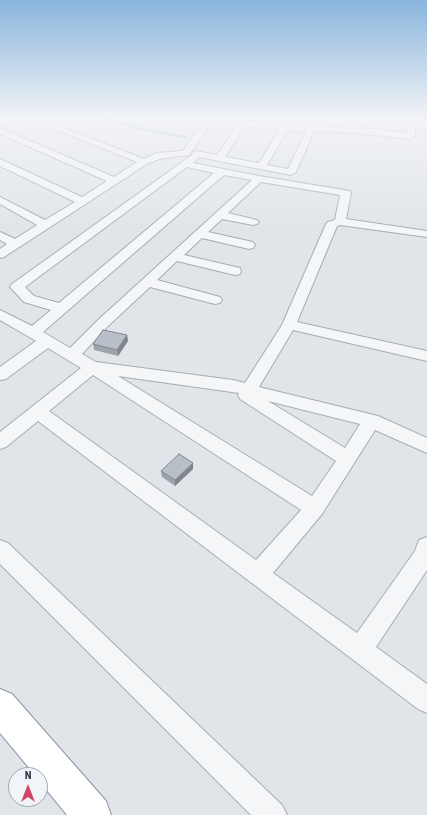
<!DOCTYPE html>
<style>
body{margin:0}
#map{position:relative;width:427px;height:815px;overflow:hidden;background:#e1e5ea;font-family:"Roboto Condensed",sans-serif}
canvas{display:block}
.north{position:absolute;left:8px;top:767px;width:40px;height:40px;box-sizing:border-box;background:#f1f4f8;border:1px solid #a1a7b0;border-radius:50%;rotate:0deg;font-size:11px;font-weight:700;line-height:16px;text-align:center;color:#293443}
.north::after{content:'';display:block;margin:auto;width:14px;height:18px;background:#d44265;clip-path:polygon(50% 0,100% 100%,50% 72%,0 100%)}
</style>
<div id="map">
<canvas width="427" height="815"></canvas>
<div class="north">N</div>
</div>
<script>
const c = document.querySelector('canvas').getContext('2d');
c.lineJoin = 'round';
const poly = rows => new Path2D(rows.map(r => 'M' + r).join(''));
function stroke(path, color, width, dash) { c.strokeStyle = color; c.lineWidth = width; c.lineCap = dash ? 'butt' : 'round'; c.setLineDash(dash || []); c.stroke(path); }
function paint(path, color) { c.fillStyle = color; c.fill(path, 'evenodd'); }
stroke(poly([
 [99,117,146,130,186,137]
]), '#9bb7cc', 2.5);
const minor = poly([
 [11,117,24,117,0,126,0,121,11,117],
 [24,117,36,117,144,159,157,153,183,151,203,122,179,119,175,117,215,117,284,126,356,127,407,133,407,117,415,117,415,136,411,139,356,133,314,131,296,172,291,175,199,157,193,163,259,176,350,191,351,193,346,219,427,231,427,237,340,225,337,226,297,322,427,351,427,361,293,330,259,387,378,416,427,438,427,453,375,430,322,514,273,573,357,633,415,551,419,540,427,537,427,570,376,647,427,684,427,713,418,709,38,421,6,447,0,449,0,432,81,368,48,348,6,379,0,380,0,367,36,341,0,320,0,310,32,326,51,310,24,302,10,287,12,284,192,155,193,152,196,151,217,155,237,126,211,123,189,155,159,159,147,164,4,257,0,258,0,249,7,244,0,240,0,232,15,239,37,225,0,204,0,197,45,220,75,202,0,166,0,159,82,197,107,181,0,134,0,128,114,177,137,162,24,117],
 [245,126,279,130,259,163,225,157,245,126],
 [287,131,306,131,288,169,267,165,287,131],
 [187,167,214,173,59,303,34,296,25,287,187,167],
 [224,175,252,180,98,320,70,348,43,332,224,175],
 [261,182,340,195,335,220,328,222,326,224,282,325,245,383,233,380,96,362,82,354,108,326,150,287,215,304,220,303,222,300,220,297,157,280,177,261,235,275,240,274,241,271,240,268,184,255,202,238,249,249,253,248,255,245,253,242,208,232,222,219,253,225,257,224,259,222,257,220,228,213,261,182],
 [93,375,301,510,256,560,49,411,93,375],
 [118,376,239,393,238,395,240,399,336,461,312,496,118,376],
 [268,401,360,424,345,448,268,401],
 [337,117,369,117,375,120,371,122,341,119,337,117],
 [0,540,8,543,282,805,287,815,251,815,0,564,0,540]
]);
const motorway = poly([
 [0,689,12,694,106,801,111,815,67,815,40,782,40,775,35,775,0,733,0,689]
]);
stroke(minor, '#a6acb5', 2);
stroke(motorway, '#8894a2', 2);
paint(minor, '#f4f6f8');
paint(motorway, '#fff');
paint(poly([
 [127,335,128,341,118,356,94,350,93,344],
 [193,463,193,469,175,486,162,477,161,471]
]), '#9ea4ac');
paint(poly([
 [127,335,128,341,118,356,117,350],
 [193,463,193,469,175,486,175,480]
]), '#81868c');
const building = poly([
 [103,330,127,335,117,350,93,344,103,330],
 [179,454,193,463,175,480,161,471,179,454]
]);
paint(building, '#b8bfc8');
stroke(building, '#81868c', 1);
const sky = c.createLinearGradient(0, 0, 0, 231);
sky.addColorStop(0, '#89b5dd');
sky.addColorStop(0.51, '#f2f3f6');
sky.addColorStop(1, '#f2f3f600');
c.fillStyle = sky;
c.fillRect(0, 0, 427, 231);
</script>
